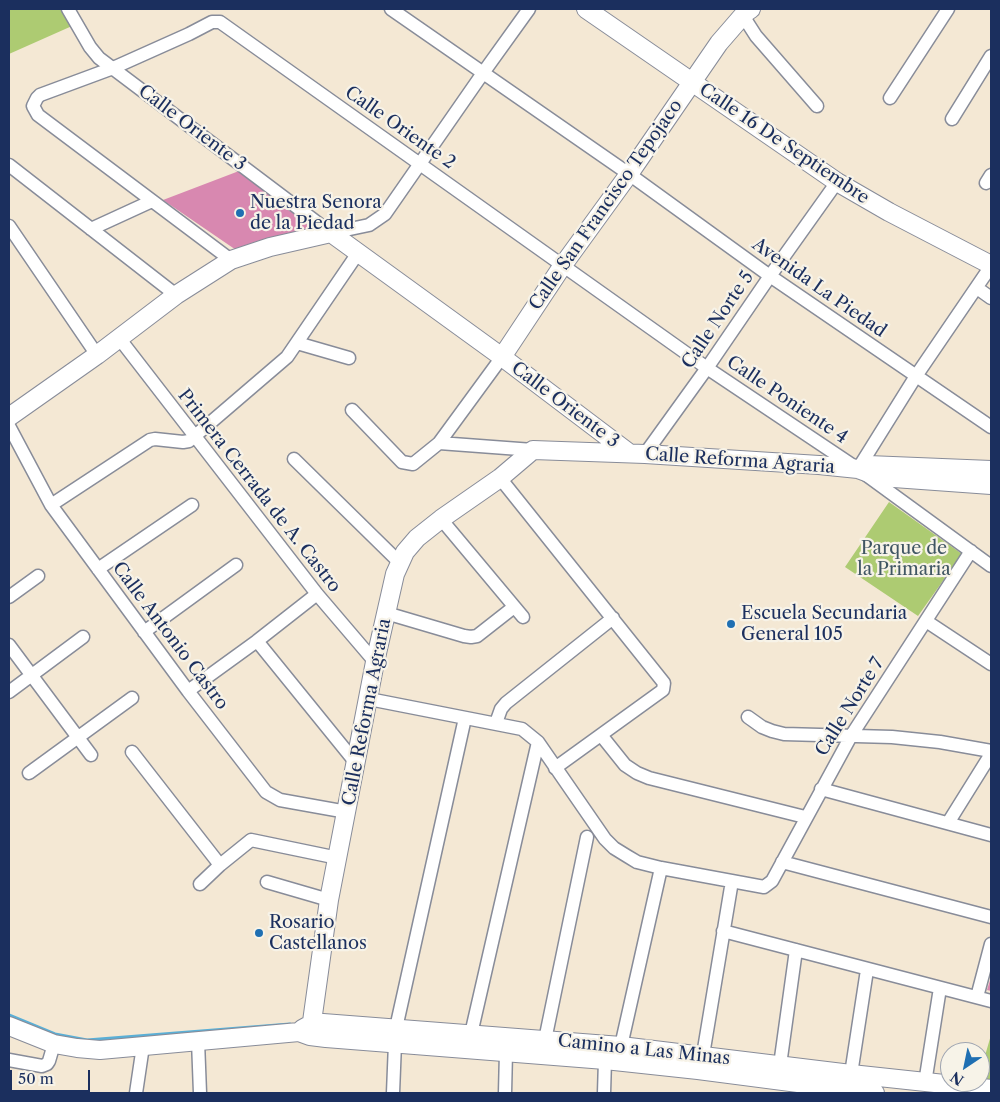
<!DOCTYPE html>
<style>
body{margin:0}
#map{position:relative;width:1000px;height:1102px;overflow:hidden;background:#f4e8d4;font-family:"Libre Caslon Text",serif}
canvas{display:block}
.frame{position:absolute;inset:0;border:10px solid #1b2f5e;pointer-events:none}
.north{position:absolute;left:940px;top:1042px;width:50px;height:50px;box-sizing:border-box;background:#f7f3e8;border:1px solid #9fa5b1;border-radius:50%;rotate:214deg;font-size:14px;font-weight:700;line-height:20px;text-align:center;color:#1b2f5e}
.north::after{content:'';display:block;margin:auto;width:18px;height:22px;background:#1f6fb2;clip-path:polygon(50% 0,100% 100%,50% 72%,0 100%)}
.scale{position:absolute;left:10px;top:1070px;width:80px;height:22px;box-sizing:border-box;border:2px solid #1b2f5e;border-top:0;padding-left:6px;font-size:15px;line-height:18px;white-space:nowrap;color:#1b2f5e;-webkit-text-stroke:4px #f7f3e8;paint-order:stroke}
</style>
<div id="map">
<canvas width="1000" height="1102"></canvas>
<div class="frame"></div>
<div class="north">N</div>
<div class="scale">50 m</div>
</div>
<script>
const c = document.querySelector('canvas').getContext('2d');
c.lineJoin = 'round';
function paint(path, color) { c.fillStyle = color; c.fill(path, 'evenodd'); }
const poly = rows => new Path2D(rows.map(r => 'M' + r).join(''));
function stroke(path, color, width, dash) { c.strokeStyle = color; c.lineWidth = width; c.lineCap = dash ? 'butt' : 'round'; c.setLineDash(dash || []); c.stroke(path); }
function drawText(font, color, halo, rows, align = 'center') {
  c.font = font + ' "Libre Caslon Text",serif'; c.lineWidth = 4.5; c.setLineDash([]); c.textBaseline = 'middle'; c.strokeStyle = halo; c.fillStyle = color; for (const [text, x, y, turn = 0] of rows) {
    c.save(); c.translate(x, y); c.rotate((+turn || 0) * Math.PI / 180); c.textAlign = isNaN(turn) ? turn : align; if (halo) c.strokeText(text, 0, 0); c.fillText(text, 0, 0); c.restore();
  }
}
paint(poly([
 [9,9,62,9,72,26,9,54],
 [889,502,962,554,918,616,845,567],
 [991,1035,991,1080,980,1080,980,1073]
]), '#adcb72');
stroke(poly([
 [9,1015,55,1034,87,1040,290,1024]
]), '#5aafd6', 3);
paint(poly([
 [239,171,315,227,273,237,239,252,163,200],
 [991,977,991,991,987,990]
]), '#d888b0');
const street = poly([
 [68,9,90,47,99,58,331,233,369,225,385,214,483,73,529,9],
 [391,9,629,174,770,276,991,427],
 [745,9,745,13,747,22,756,36,817,106],
 [890,98,948,9],
 [952,119,991,56],
 [9,165,176,295],
 [986,183,991,175],
 [9,226,97,355],
 [91,229,152,201],
 [231,260,38,115,33,106,37,98,40,95,113,68,189,34,212,22,220,22,707,368,858,469,991,566],
 [977,288,991,298],
 [119,338,317,594,375,662],
 [297,343,349,358],
 [352,410,402,462,413,464,439,443,502,357],
 [9,426,51,505,188,691,266,792,280,800,347,812],
 [439,443,533,450],
 [645,454,707,368,770,276,837,182],
 [294,459,399,562],
 [858,469,916,376,991,266],
 [500,478,664,683,663,690,555,768],
 [51,505,150,440,155,439,183,442,189,441,287,357,358,253],
 [441,519,523,617],
 [98,569,192,505],
 [9,597,38,576],
 [386,613,464,636,471,637,477,636,514,607],
 [926,621,991,664],
 [144,632,236,565],
 [257,641,356,763],
 [9,645,91,755],
 [188,691,257,641,317,594],
 [9,692,83,637],
 [369,699,522,729,538,742,605,839,614,848,627,856,637,862,661,868,764,887,772,881,851,736,971,551],
 [748,717,762,727,772,731,784,734,892,737,940,742,991,751],
 [496,723,501,709,506,703,613,618],
 [601,735,625,765,637,773,649,778,805,817],
 [132,752,220,865],
 [29,773,132,698],
 [821,789,991,835],
 [948,823,991,754],
 [782,862,991,917],
 [267,882,329,900],
 [200,884,220,865,251,840,338,858],
 [723,931,991,1001],
 [977,997,991,944],
 [396,1028,465,718],
 [471,1034,538,742],
 [545,1040,587,837],
 [198,1041,200,1093],
 [621,1046,661,868],
 [703,1055,732,881],
 [9,1060,42,1066,47,1064,49,1061,54,1044],
 [780,1065,796,950],
 [851,1074,867,970],
 [925,1083,940,988],
 [136,1093,143,1046],
 [393,1093,395,1043],
 [505,1093,506,1052],
 [604,1093,605,1060]
]);
const secondary = poly([
 [586,9,837,182,889,212,991,265],
 [502,357,563,265,629,174,719,43,745,13,751,9],
 [9,417,97,355,176,295,231,260,270,247,331,233,502,357,629,453],
 [868,465,991,470],
 [9,1026,54,1044,77,1048,100,1050,299,1032,310,1036,326,1038,605,1060,698,1070,875,1093],
 [302,1029,311,1024,323,1023,621,1046,851,1074,991,1089],
 [310,1036,329,900,375,662,395,574,405,552,417,538,441,519,500,478,533,450,645,454,819,465,858,469,880,477,991,485]
]);
stroke(street, '#888c99', 15);
stroke(secondary, '#888c99', 20);
stroke(street, '#fff', 12);
stroke(secondary, '#fff', 18);
for (const [x, y, r, color] of [
 [240,213,5,"#1f6fb2"],
 [731,624,5,"#1f6fb2"],
 [259,933,5,"#1f6fb2"]
]) { const dot = new Path2D(); dot.arc(x, y, r, 0, 2 * Math.PI); c.fillStyle = color; c.fill(dot); stroke(dot, '#f7f3e8', 2); }
drawText('18px', '#1b2f5e', '#f7f3e8', [
 ["Calle Oriente 3",192,128,37],
 ["Calle Oriente 2",400,128,35],
 ["Calle 16 De Septiembre",784,144,34],
 ["Calle San Francisco Tepojaco",606,205,-55],
 ["Avenida La Piedad",819,288,35],
 ["Calle Norte 5",718,320,-56],
 ["Calle Poniente 4",787,400,34],
 ["Calle Oriente 3",565,405,37],
 ["Calle Reforma Agraria",740,461,4],
 ["Primera Cerrada de A. Castro",259,491,52],
 ["Calle Antonio Castro",170,636,53],
 ["Calle Norte 7",850,707,-58],
 ["Calle Reforma Agraria",367,712,-79],
 ["Camino a Las Minas",644,1050,6]
]);
drawText('18px', '#1b2f5e', '#f7f3e8', [
 ["Nuestra Senora",250,203],
 ["de la Piedad",250,224],
 ["Escuela Secundaria",741,614],
 ["General 105",741,635],
 ["Rosario",269,923],
 ["Castellanos",269,944]
], 'left');
drawText('18px', '#405663', '#f7f3e8', [
 ["Parque de",904,549],
 ["la Primaria",904,570]
]);
</script>
